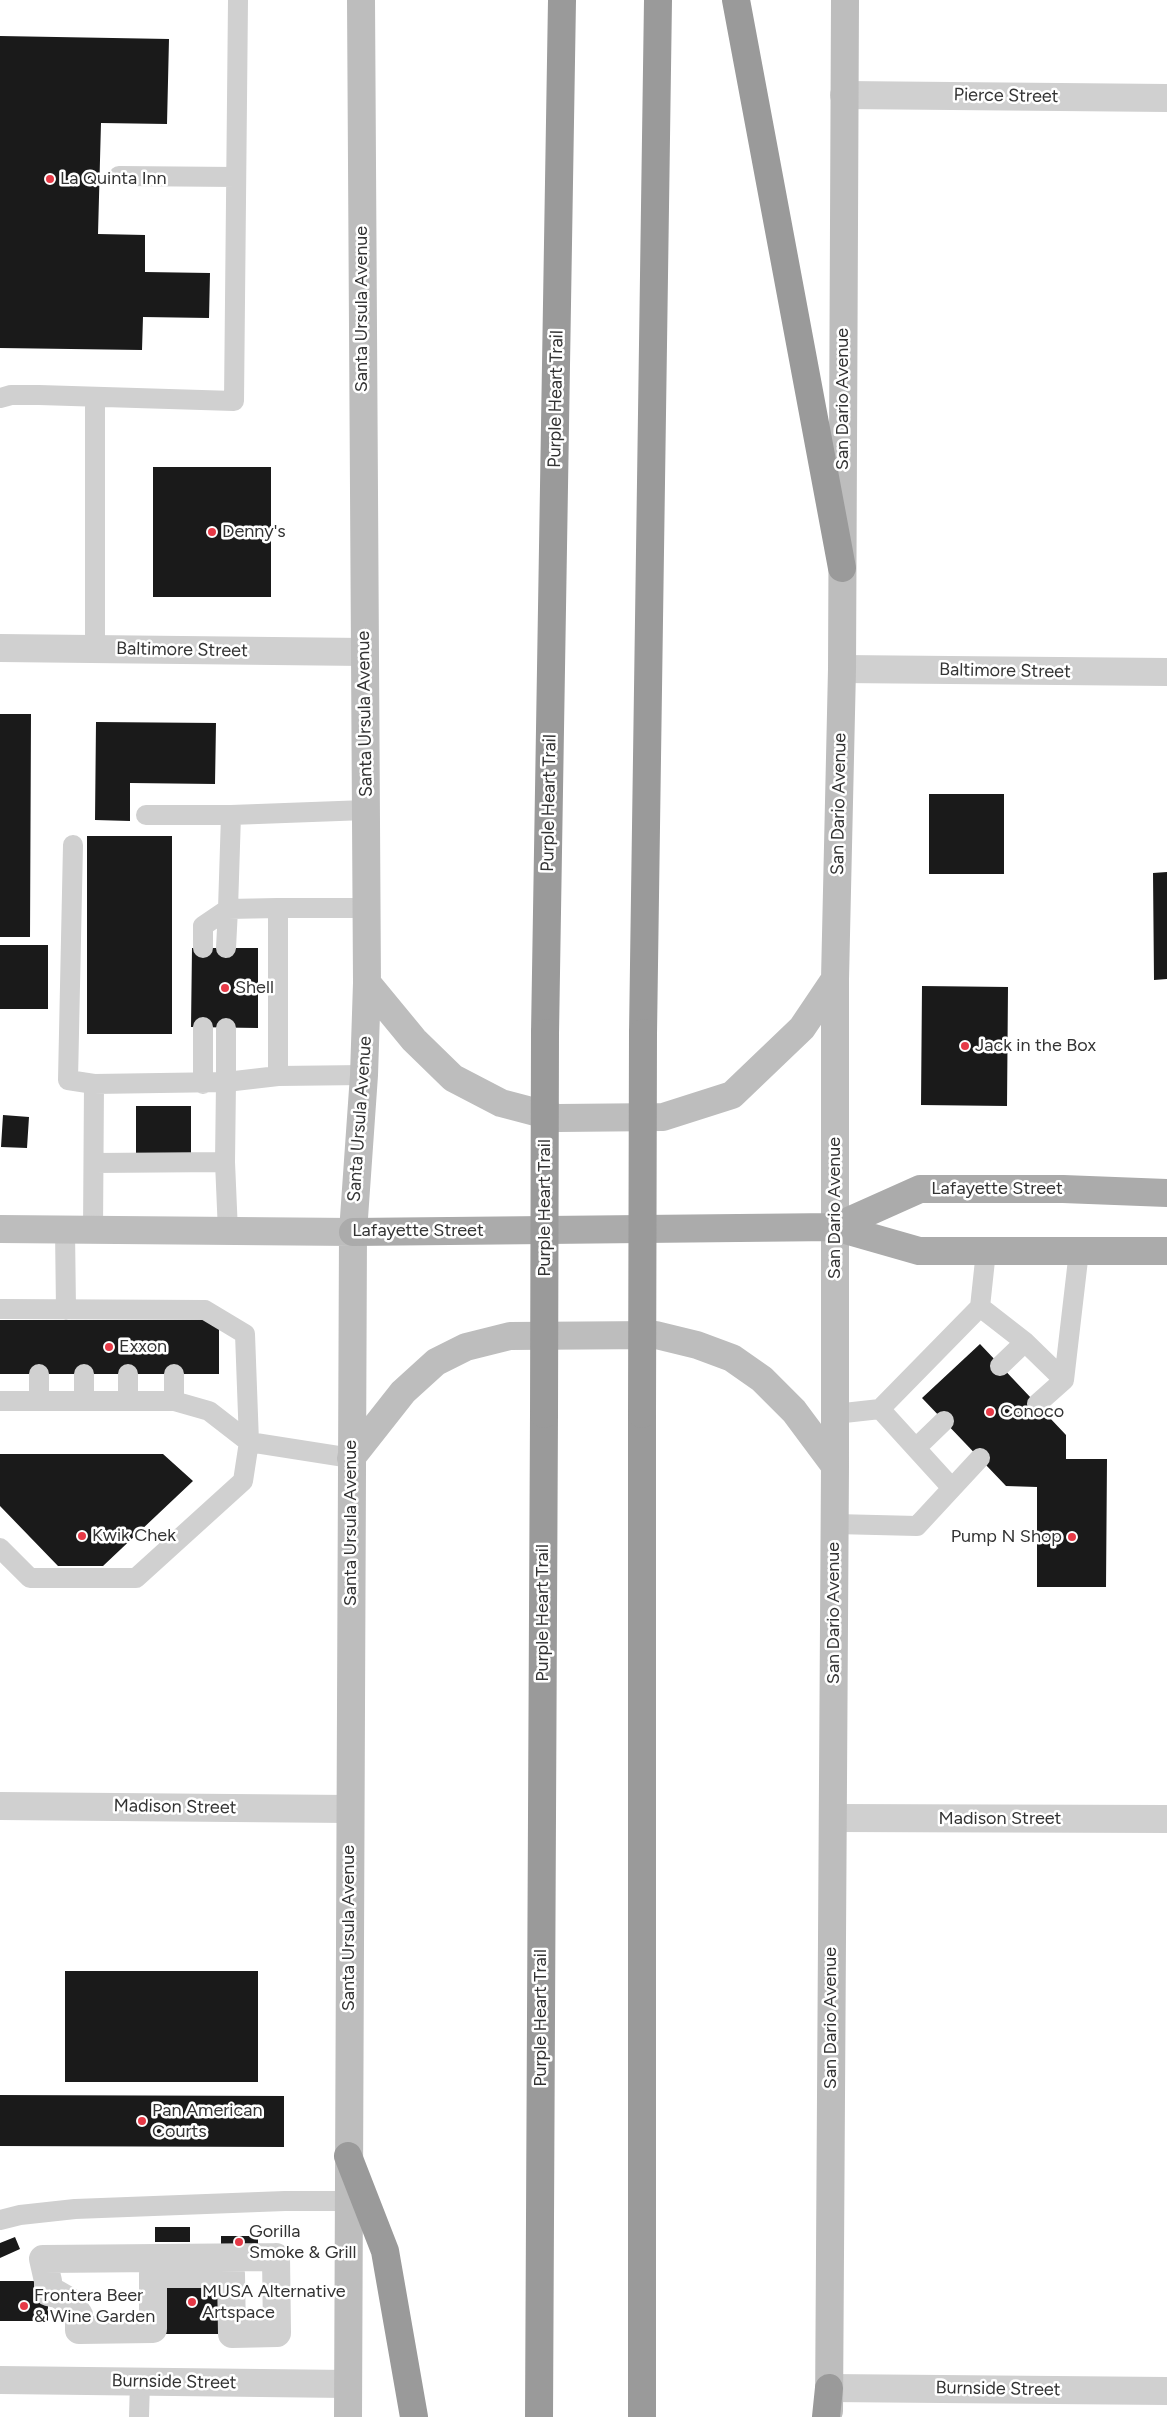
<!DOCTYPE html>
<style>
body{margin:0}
canvas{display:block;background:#fff}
</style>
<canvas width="1167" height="2417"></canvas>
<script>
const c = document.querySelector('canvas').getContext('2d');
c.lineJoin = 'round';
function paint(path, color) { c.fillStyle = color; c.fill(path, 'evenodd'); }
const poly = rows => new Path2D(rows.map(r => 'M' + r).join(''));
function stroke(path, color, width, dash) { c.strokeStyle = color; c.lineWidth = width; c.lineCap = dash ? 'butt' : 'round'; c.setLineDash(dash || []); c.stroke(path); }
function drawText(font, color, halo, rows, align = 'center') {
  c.font = font + ' Figtree,sans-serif'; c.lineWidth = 5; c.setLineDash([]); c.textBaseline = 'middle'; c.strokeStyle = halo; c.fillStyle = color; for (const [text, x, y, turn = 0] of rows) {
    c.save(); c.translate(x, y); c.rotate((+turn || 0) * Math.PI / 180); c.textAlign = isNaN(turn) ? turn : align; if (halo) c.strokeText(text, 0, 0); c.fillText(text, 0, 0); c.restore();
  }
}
paint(poly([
 [0,36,169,39,167,124,101,123,98,234,145,235,145,272,210,273,209,318,143,317,142,350,0,348],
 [153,467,271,467,271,597,153,597],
 [0,714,31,714,30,937,0,937],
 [96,722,216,723,215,784,130,783,130,821,95,820],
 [929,794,1004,794,1004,874,929,874],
 [87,836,172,836,172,1034,87,1034],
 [1167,872,1167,979,1154,980,1153,873],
 [0,945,48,945,48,1009,0,1009],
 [192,948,258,948,258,1028,191,1027],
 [922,986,1008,987,1007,1106,921,1105],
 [136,1106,191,1106,191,1155,136,1155],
 [3,1115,29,1117,27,1148,1,1147],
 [0,1320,219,1320,219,1374,0,1374],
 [980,1344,1066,1435,1066,1459,1107,1459,1106,1587,1037,1587,1037,1487,1006,1486,922,1398],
 [0,1454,163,1454,193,1481,103,1566,58,1566,0,1506],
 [65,1971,258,1971,258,2082,65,2082],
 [0,2095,284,2096,284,2147,0,2146],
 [155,2227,190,2227,190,2242,155,2242],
 [221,2236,258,2236,258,2249,221,2249],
 [15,2237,20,2249,0,2258,0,2243],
 [153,2274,231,2274,232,2334,153,2334],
 [0,2281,48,2281,48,2321,0,2321]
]), '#1a1a1a');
stroke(poly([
 [119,176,236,177],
 [95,397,95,649],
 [0,398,11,395,39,395,234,401,238,0],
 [146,815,231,815],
 [73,845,68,1080,94,1084],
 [278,908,228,909,231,815,366,810],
 [203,948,203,926,228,909],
 [226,948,228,909],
 [203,1027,203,1084],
 [226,1028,226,1082,278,1076,278,908,366,908],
 [278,1076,364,1075],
 [94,1163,225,1162],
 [65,1230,66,1310],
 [93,1230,94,1084,226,1082,225,1162,228,1232],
 [980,1307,986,1251],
 [0,1309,205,1310,245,1334,249,1442,243,1481,136,1578,30,1578,0,1548],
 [1000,1366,1025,1342],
 [39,1374,39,1401],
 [84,1374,84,1401],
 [128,1374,128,1401],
 [174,1374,174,1401],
 [1064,1380,1079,1251],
 [0,1401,174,1401,209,1411,249,1442,351,1458],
 [835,1414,880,1409],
 [916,1448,944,1421],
 [951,1487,880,1409,980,1307,1025,1342,1064,1380,1037,1404],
 [835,1524,917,1526,980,1458],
 [0,2220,20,2215,75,2209,285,2201,348,2201],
 [139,2417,140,2381]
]), '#d0d0d0', 20);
stroke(poly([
 [276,2257,277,2333,232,2334,231,2274,153,2274,153,2329,79,2330,79,2315,69,2301,57,2294,48,2292,48,2281,43,2259,276,2257]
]), '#d0d0d0', 28);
stroke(poly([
 [844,95,1167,98],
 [842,669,1167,672],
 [0,1806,349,1809],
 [833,1818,1167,1819],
 [0,2380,348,2384],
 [829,2388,1167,2391]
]), '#d0d0d0', 28);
stroke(poly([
 [0,648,364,652]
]), '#d0d0d0', 28);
stroke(poly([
 [367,983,414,1040,453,1078,501,1103,558,1118,663,1117,732,1095,802,1028,835,979],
 [0,1229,353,1232],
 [351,1458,403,1392,436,1362,466,1347,510,1336,656,1335,697,1345,732,1358,762,1379,794,1411,835,1466],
 [829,2411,835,1466,835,979,842,669,845,0],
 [348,2417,353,1232,364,1075,367,983,361,0]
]), '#bdbdbd', 28);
stroke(poly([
 [835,1227,920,1189,1063,1189,1167,1193],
 [353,1232,835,1227,919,1251,1167,1251]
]), '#ababab', 28);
stroke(poly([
 [736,0,842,568],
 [545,1033,562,0],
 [643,1033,658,0],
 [642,1414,642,2417],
 [348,2156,385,2251,414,2417],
 [539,2417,544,1414],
 [826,2417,829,2388]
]), '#9a9a9a', 28);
stroke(poly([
 [544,1414,545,1033],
 [642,1414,643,1033]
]), '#9a9a9a', 28);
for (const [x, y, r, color] of [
 [50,179,5,"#e63946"],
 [212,532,5,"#e63946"],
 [225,988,5,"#e63946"],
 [965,1046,5,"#e63946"],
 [109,1347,5,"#e63946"],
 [990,1412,5,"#e63946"],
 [82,1536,5,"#e63946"],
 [1072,1537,5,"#e63946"],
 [142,2121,5,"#e63946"],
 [239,2242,5,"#e63946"],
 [192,2302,5,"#e63946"],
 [24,2306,5,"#e63946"]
]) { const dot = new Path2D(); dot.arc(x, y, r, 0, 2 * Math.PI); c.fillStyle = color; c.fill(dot); stroke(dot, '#fff', 2); }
drawText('18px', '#333', '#fff', [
 ["Pierce Street",1006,96,1],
 ["Santa Ursula Avenue",362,309,-90],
 ["Purple Heart Trail",556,399,-89],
 ["San Dario Avenue",843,399,-90],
 ["Baltimore Street",182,650,1],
 ["Baltimore Street",1005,671,1],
 ["Santa Ursula Avenue",365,714,-91],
 ["Purple Heart Trail",549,803,-89],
 ["San Dario Avenue",839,804,-89],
 ["Santa Ursula Avenue",360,1119,-86],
 ["Lafayette Street",997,1189],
 ["Purple Heart Trail",545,1208,-90],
 ["San Dario Avenue",835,1208,-90],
 ["Lafayette Street",418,1231],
 ["Santa Ursula Avenue",351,1523,-90],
 ["Purple Heart Trail",543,1613,-90],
 ["San Dario Avenue",834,1613,-90],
 ["Madison Street",175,1807,1],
 ["Madison Street",1000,1819],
 ["Santa Ursula Avenue",349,1928,-90],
 ["Purple Heart Trail",541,2018,-90],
 ["San Dario Avenue",831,2018,-90],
 ["Burnside Street",174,2382,1],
 ["Burnside Street",998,2389,1]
]);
drawText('18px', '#333', '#fff', [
 ["La Quinta Inn",60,179],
 ["Denny's",222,532],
 ["Shell",235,988],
 ["Jack in the Box",975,1046],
 ["Exxon",119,1347],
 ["Conoco",1000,1412],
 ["Kwik Chek",92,1536],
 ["Pump N Shop",1062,1537,"right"],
 ["Pan American",152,2111],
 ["Courts",152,2132],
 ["Gorilla",249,2232],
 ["Smoke & Grill",249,2253],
 ["MUSA Alternative",202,2292],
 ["Artspace",202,2313],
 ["Frontera Beer",34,2296],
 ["& Wine Garden",34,2317]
], 'left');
</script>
